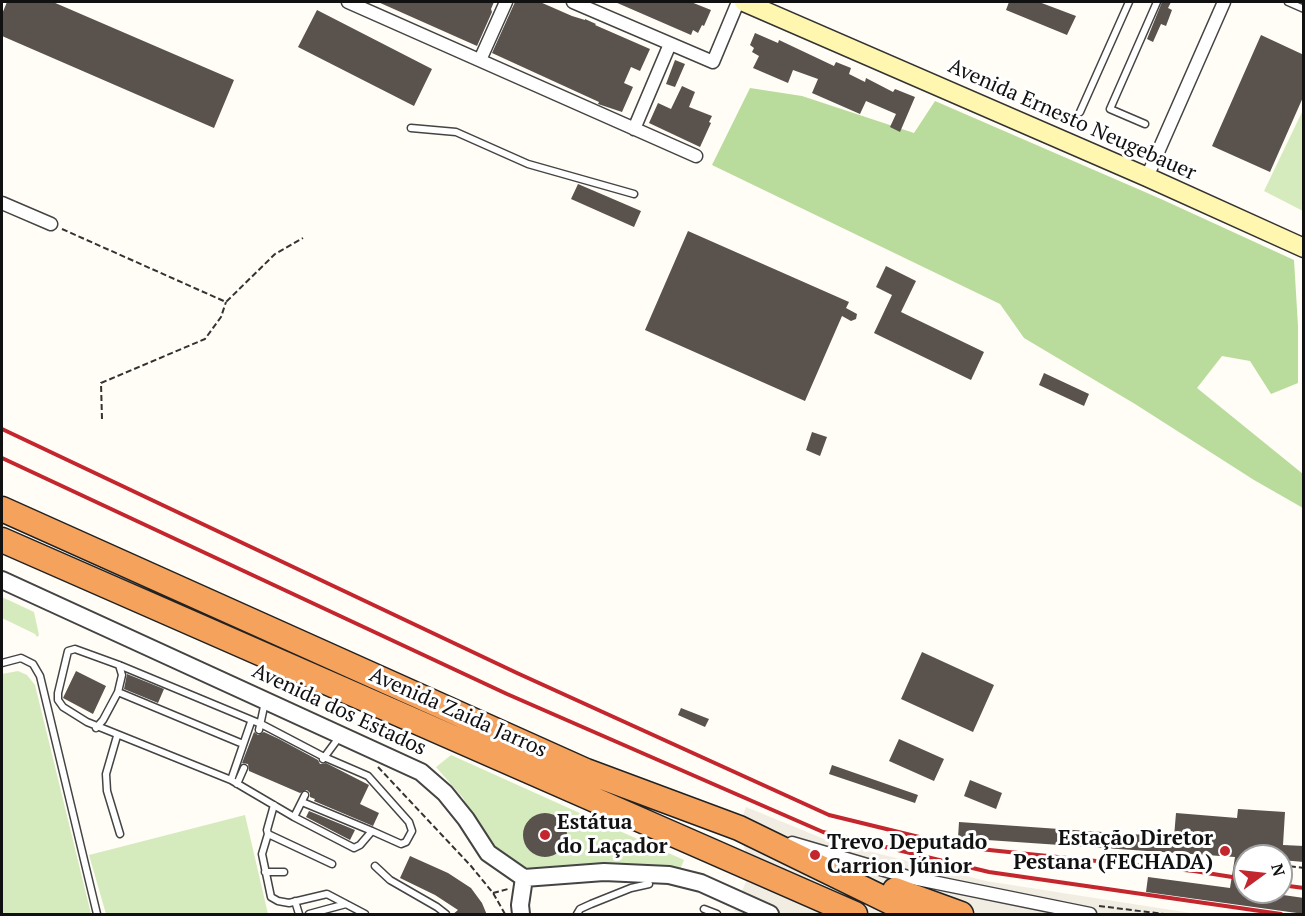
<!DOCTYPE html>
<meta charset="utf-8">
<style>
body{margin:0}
#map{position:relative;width:1305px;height:916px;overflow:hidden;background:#fffdf5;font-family:"PT Serif",serif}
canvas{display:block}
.frame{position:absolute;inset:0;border:3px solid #111;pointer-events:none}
.north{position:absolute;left:1233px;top:844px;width:60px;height:60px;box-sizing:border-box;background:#fff;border:2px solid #a0a0a0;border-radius:50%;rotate:75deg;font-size:16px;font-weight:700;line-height:24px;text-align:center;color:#111}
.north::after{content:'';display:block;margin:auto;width:21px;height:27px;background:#c4262e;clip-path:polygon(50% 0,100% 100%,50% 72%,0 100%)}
</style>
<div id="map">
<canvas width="1305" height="916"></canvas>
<div class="frame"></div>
<div class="north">N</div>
</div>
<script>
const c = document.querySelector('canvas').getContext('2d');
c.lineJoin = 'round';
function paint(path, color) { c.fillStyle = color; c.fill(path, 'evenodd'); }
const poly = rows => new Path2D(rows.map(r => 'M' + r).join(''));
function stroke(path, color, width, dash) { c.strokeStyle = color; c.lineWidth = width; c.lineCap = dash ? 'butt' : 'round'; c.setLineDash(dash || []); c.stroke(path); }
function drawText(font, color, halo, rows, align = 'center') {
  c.font = font + ' "PT Serif",serif'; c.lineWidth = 6; c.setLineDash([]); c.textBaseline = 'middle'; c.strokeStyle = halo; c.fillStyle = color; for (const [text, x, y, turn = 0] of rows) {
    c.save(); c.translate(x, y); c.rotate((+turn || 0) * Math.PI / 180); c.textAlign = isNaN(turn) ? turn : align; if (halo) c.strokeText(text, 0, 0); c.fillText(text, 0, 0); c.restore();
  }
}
paint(poly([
 [1303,110,1303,211,1264,191],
 [2,597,34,612,39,635,37,637,35,634,2,618],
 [18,671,27,675,35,685,91,914,2,914,2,674],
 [451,755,684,860,679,872,647,865,518,871,485,842,463,798,436,767],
 [245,815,268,914,106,914,89,855]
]), '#d5ebbd');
paint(poly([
 [750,88,802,96,914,133,935,101,1161,199,1294,260,1298,326,1298,383,1271,394,1250,361,1222,356,1197,388,1303,474,1303,508,1254,480,1135,404,1024,338,1000,304,712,165]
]), '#b9dc9c');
paint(poly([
 [746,807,829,841,986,881,1197,914,742,914,734,911,751,869,738,828]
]), '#f1ede2');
paint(poly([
 [7,2,53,2,234,80,214,128,2,36,2,14],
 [378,2,494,2,491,9,492,12,477,46],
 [515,2,540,2,572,16,585,20,585,19,596,24,595,25,650,49,640,71,631,67,624,83,633,87,622,112,598,104,599,102,492,53],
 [615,2,691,2,711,10,704,26,702,25,698,33,693,30,691,35],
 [1009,2,1039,2,1076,16,1067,35,1006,10],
 [1162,2,1171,2,1168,8,1172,10,1166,26,1161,24,1153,42,1147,39],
 [317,10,432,69,414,106,298,47],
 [755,33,778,43,779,40,834,66,836,62,851,68,849,74,865,82,866,78,893,92,895,89,915,97,900,132,890,127,896,114,866,101,860,114,812,93,818,79,793,70,788,83,753,68,759,56,752,52,754,48,750,45],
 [1261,35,1304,55,1304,95,1270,172,1212,146],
 [675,60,685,64,675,87,666,84],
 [682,86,695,92,689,107,712,116,709,122,711,123,700,147,649,123,658,103,671,109],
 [578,184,641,211,634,227,571,199],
 [688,231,849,302,846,308,857,314,856,319,851,321,842,316,805,401,645,330],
 [886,266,916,281,901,312,984,352,971,380,874,333,892,295,876,287],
 [1044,373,1089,394,1084,406,1039,385],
 [812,432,827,437,820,456,806,450],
 [922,652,994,685,973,732,901,699],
 [76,671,106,686,93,714,63,698],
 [127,674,164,689,158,703,124,689],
 [681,708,709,719,705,727,678,715],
 [254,732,258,735,264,732,279,739,318,760,320,764,326,763,369,785,360,804,379,813,373,826,314,801,315,799,310,797,310,793,307,790,300,793,249,771,248,764,242,763],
 [899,739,944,759,934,781,889,761],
 [832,765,918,795,915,803,829,774],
 [970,780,1002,793,996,809,964,796],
 [1238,809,1285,812,1283,845,1304,846,1304,862,1281,860,1281,856,1245,856,1245,892,1276,892,1276,894,1304,898,1304,914,1146,892,1148,877,1230,888,1235,857,958,838,959,822,1174,837,1176,813,1237,818],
 [309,811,355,830,350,840,306,817],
 '523 835a22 22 0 1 1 44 0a22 22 0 1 1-44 0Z',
 [410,856,448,873,471,888,482,903,487,915,452,915,458,910,435,895,400,878]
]), '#5a524d');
const service = poly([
 [1288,2,1304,9],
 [1080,112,1129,2],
 [1145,124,1110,109,1157,2],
 [411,128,456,132,528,164,634,194],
 [2,663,21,658,33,664,40,676,97,914],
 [118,692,243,744],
 [96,728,103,720,118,692,122,675,119,665],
 [259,730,265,702],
 [117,736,106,774,107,791,120,834],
 [323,759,340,736],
 [231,780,251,722],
 [237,784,244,768],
 [302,802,372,831,401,844,406,842,412,831,409,822,368,776,324,757,261,724,119,665,75,649,68,651,58,693,58,700,63,707,87,722,231,780,294,817,354,848,360,845,372,831],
 [274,805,267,830,268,834,332,864],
 [294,817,305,795],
 [268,834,262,854,271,897,278,901,289,903,327,894,365,914],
 [375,866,390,880,437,907,446,914],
 [265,872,284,872],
 [295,901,299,914],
 [704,909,717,914],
 [309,914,346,904],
 [577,914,580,909,591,904,631,888,649,884]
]);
const minor = poly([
 [348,2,696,156],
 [573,2,713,62,738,2],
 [480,60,506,2],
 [634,129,670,44],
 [1147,177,1224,2],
 [2,203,51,224],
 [792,843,908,877,1090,914]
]);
const tertiary = poly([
 [2,580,421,772,445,793,466,819,488,853,524,878,604,872,669,875,701,883,770,914],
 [521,914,520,905,524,878]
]);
const secondary = poly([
 [744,2,1147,177,1304,248]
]);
const motorway = poly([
 [2,509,586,771,739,828,915,914],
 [2,540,855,914],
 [895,890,961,914]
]);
stroke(service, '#444', 9);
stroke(minor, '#444', 15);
stroke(tertiary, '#444', 20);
stroke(secondary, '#333', 21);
stroke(motorway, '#222', 27);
stroke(poly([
 [62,229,226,302,275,254,303,238],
 [102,419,101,383,205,339,221,317,226,302],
 [378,767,471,866,493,893,505,914],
 [1281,865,1304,868],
 [493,893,508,889],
 [1099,906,1164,914]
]), '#333', 2, [6, 3]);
stroke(service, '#fff', 6);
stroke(minor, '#fff', 12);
stroke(tertiary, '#fff', 16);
stroke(secondary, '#fff6b0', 18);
stroke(motorway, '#f5a25d', 24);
stroke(poly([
 [2,429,517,673,829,815,960,847,1194,871,1245,879],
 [2,458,507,694,823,832,989,872,1281,914],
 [1281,885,1304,888]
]), '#c4262e', 4);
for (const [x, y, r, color] of [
 [545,835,6,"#c4262e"],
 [1225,851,6,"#c4262e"],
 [815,855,6,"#c4262e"]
]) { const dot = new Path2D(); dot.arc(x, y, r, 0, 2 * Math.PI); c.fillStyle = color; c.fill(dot); stroke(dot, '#fff', 2); }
drawText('21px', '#111', '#fff', [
 ["Avenida Ernesto Neugebauer",1072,120,24],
 ["Avenida dos Estados",339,710,25],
 ["Avenida Zaida Jarros",458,713,24]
]);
drawText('bold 21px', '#111', '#fff', [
 ["Estátua",557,823],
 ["do Laçador",557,847],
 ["Estação Diretor",1213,839,"right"],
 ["Pestana (FECHADA)",1213,863,"right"],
 ["Trevo Deputado",827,843],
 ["Carrion Júnior",827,867]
], 'left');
</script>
